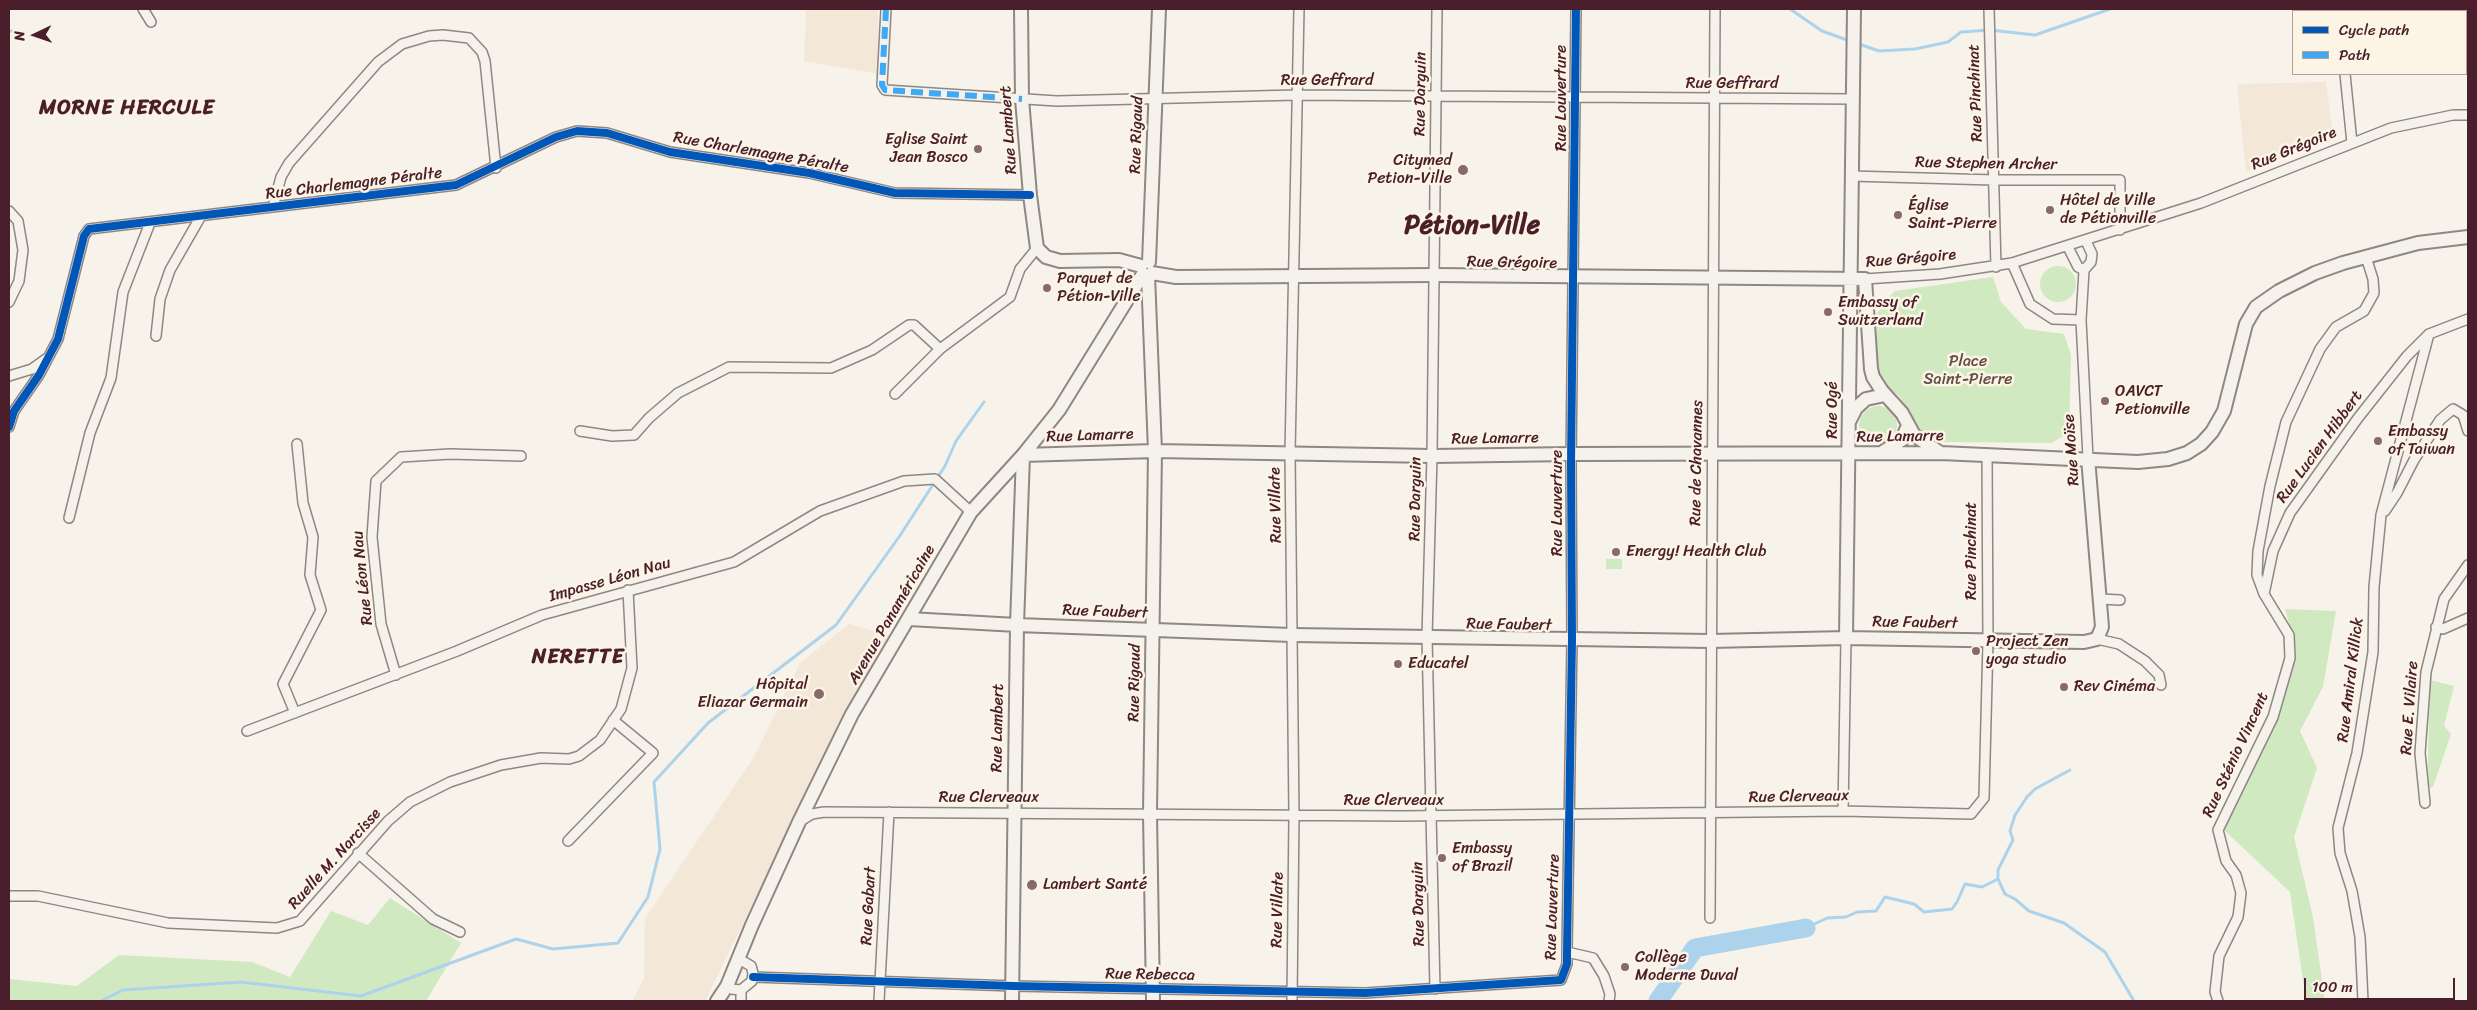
<!DOCTYPE html>
<meta charset="utf-8">
<style>
body{margin:0}
#map{position:relative;width:2477px;height:1010px;overflow:hidden;background:#f7f3ea;font-family:Sriracha,sans-serif}
canvas{display:block}
.frame{position:absolute;inset:0;border:10px solid #4a1f2b;pointer-events:none}
.legend{position:absolute;left:2292px;top:10px;width:175px;height:65px;box-sizing:border-box;background:#fcf5e5;border:1px solid #b59f9b;margin:0;padding:6px 9px;list-style:none;font-size:15px;color:#4a1f2b}
.legend li{display:flex;align-items:center;gap:10px;height:25px}
.legend b{width:25px;border:1px solid #b59f9b}
.north{position:absolute;left:10px;top:10px;width:50px;height:50px;-webkit-text-stroke:4px #fcf5e5;paint-order:stroke;rotate:267deg;font-size:14px;font-weight:700;line-height:20px;text-align:center;color:#4a1f2b}
.north::after{content:'';display:block;margin:auto;width:18px;height:22px;background:#4a1f2b;clip-path:polygon(50% 0,100% 100%,50% 72%,0 100%)}
.scale{position:absolute;left:2304px;top:978px;width:151px;height:22px;box-sizing:border-box;border:2px solid #4a1f2b;border-top:0;padding-left:6px;font-size:15px;line-height:18px;white-space:nowrap;color:#4a1f2b;-webkit-text-stroke:4px #fcf5e5;paint-order:stroke}
</style>
<div id="map">
<canvas width="2477" height="1010"></canvas>
<div class="frame"></div>
<ul class="legend">
<li><b style="height:6px;background:#0057b8"></b>Cycle path</li>
<li><b style="height:6px;background:#3fa9f5"></b>Path</li>
</ul>
<div class="north">N</div>
<div class="scale">100 m</div>
</div>
<script>
const c = document.querySelector('canvas').getContext('2d');
c.lineJoin = 'round';
function paint(path, color) { c.fillStyle = color; c.fill(path, 'evenodd'); }
const poly = rows => new Path2D(rows.map(r => 'M' + r).join(''));
function stroke(path, color, width, dash) { c.strokeStyle = color; c.lineWidth = width; c.lineCap = dash ? 'butt' : 'round'; c.setLineDash(dash || []); c.stroke(path); }
function drawText(font, color, halo, rows, align = 'center') {
  c.font = font + ' Sriracha,sans-serif'; c.lineWidth = 5; c.setLineDash([]); c.textBaseline = 'middle'; c.strokeStyle = halo; c.fillStyle = color; for (const [text, x, y, turn = 0] of rows) {
    c.save(); c.translate(x, y); c.rotate((+turn || 0) * Math.PI / 180); c.textAlign = isNaN(turn) ? turn : align; if (halo) c.strokeText(text, 0, 0); c.fillText(text, 0, 0); c.restore();
  }
}
paint(poly([
 [806,9,878,9,878,74,804,61],
 [2326,82,2334,140,2246,172,2237,84],
 [849,624,891,636,827,752,705,1001,632,1001,644,979,645,918,754,757,800,663]
]), '#f3e7d8');
paint(poly([
 '2040 284a18 18 0 1 1 36 0a18 18 0 1 1-36 0Z',
 [1993,277,2001,302,2026,329,2064,334,2071,355,2069,433,2051,443,1941,442,1917,431,1911,412,1898,395,1884,387,1878,369,1876,315,1884,302,1895,291],
 '1859 425a19 19 0 1 1 38 0a19 19 0 1 1-38 0Z',
 [1606,559,1622,559,1622,569,1606,569],
 [2285,609,2336,611,2323,687,2300,731,2317,768,2294,837,2313,917,2325,1001,2306,1001,2290,892,2223,829,2258,760,2287,689,2295,645],
 [2430,680,2454,686,2444,726,2451,734,2433,787,2427,788],
 [390,898,461,943,426,1001,9,1001,9,979,77,986,119,955,252,962,290,977,331,911,368,925]
]), '#d0e9c1');
stroke(poly([
 [1790,9,1822,31,1850,41],
 [9,31,15,31],
 [1856,43,1879,51,1915,49,1948,42,1961,32,1990,30,2035,35,2110,9],
 [1998,879,2005,894,2015,899,2029,911,2064,923,2105,952,2134,1001],
 [1806,928,1827,918,1846,917,1857,912,1876,911,1885,897,1914,904,1924,912,1952,909,1957,902,1965,884,1982,887,1998,879,1998,870,2013,840,2010,831,2015,815,2027,797,2035,789,2070,770],
 [101,1001,123,990,241,982,361,996,516,939,553,949,618,943,648,897,660,849,654,782,708,723,836,625,899,537,945,466,956,441,984,402]
]), '#acd3eb', 3);
stroke(poly([
 [1658,1001,1695,948,1806,928]
]), '#acd3eb', 19);
const street = poly([
 [143,9,151,22],
 [886,9,882,85,885,90,1057,101,1296,95,1852,99],
 [1989,9,1996,267],
 [2339,9,2340,11],
 [2345,74,2352,143],
 [1851,176,1994,180,2120,180,2120,230],
 [273,207,281,177,289,163,378,62,402,44,429,36,443,35,469,38,482,52,485,61,496,168],
 [9,211,18,221,23,250,19,281,9,302],
 [2086,241,2092,254,2091,262,2084,270,2081,320,2088,458],
 [2068,247,2078,267,2084,270],
 [2012,263,2030,304,2053,319,2081,320],
 [1865,279,1940,274,2012,263,2201,203,2391,128,2453,115,2468,115],
 [156,336,160,299,170,270,201,216],
 [9,376,32,369,46,359],
 [895,394,940,349,1010,297,1020,269,1037,248],
 [9,427,14,411,39,375,58,339,84,236,89,229,456,185,556,137,577,131,607,133,670,152,809,173,895,193,1030,195],
 [580,431,612,436,634,435,649,418,678,393,729,367,831,368,872,350,909,325,914,325,940,349],
 [2385,511,2397,493,2414,460,2440,420,2453,409,2463,415,2468,431],
 [69,518,90,433,111,378,123,292,150,223],
 [2264,594,2273,551,2290,513,2358,418,2407,356,2429,334,2468,319],
 [2100,599,2120,600],
 [2436,627,2443,629,2468,618],
 [2097,639,2119,644,2145,661,2159,675,2161,685],
 [396,675,381,624,372,537,376,481,401,457,450,454,521,456],
 [295,713,283,684,321,610,310,575,313,537,303,503,297,444],
 [247,731,457,651,542,615,734,562,820,511,904,481,935,479,971,512],
 [2425,803,2420,753,2426,672,2444,599,2468,565],
 [1843,811,1846,638],
 [799,822,812,814,824,812,1402,816,1843,811,1971,814,1984,798,1988,641,1987,454],
 [568,841,653,753,613,720],
 [358,853,433,919,460,932],
 [9,896,38,896,168,923,277,928,300,921,388,821,410,802,450,782,501,765,541,758,569,759,579,756,600,740,621,709,632,668,628,590],
 [1710,918,1715,9],
 [1567,952,1593,958,1604,976,1610,994,1609,1001],
 [753,977,1013,986,1365,993,1561,980,1567,964,1567,952,1572,640,1571,463,1576,9],
 [727,986,731,989,741,990,752,981,753,973,751,966,739,959],
 [1435,989,1427,637,1432,456,1437,9],
 [741,1001,741,990],
 [879,1001,889,812],
 [1292,1001,1294,815,1290,453,1299,9],
 [2218,1001,2215,992,2219,956,2238,917,2241,893,2236,875,2226,861,2218,830,2273,717,2290,658,2289,635,2264,594,2257,575,2258,551,2270,486,2286,422,2320,349,2336,327,2364,311,2374,293,2373,279,2366,257],
 [2363,1001,2360,937,2352,891,2340,853,2338,828,2357,753,2373,652,2374,587,2381,515,2429,334]
]);
const secondary = poly([
 [1021,9,1022,99,1030,195,1037,248,1046,257,1060,261,1119,260,1141,266],
 [1149,262,1159,9],
 [1152,273,1176,277,1434,275,1865,279,1871,369,1873,377,1882,391,1902,413,1914,435,1939,452],
 [1148,275,1155,451,1150,813,1153,1001],
 [1850,420,1856,408,1866,399,1885,395],
 [1884,451,1902,440,1908,425],
 [1023,455,1155,451,1432,456,1572,454,1941,453,2138,462,2168,459,2187,453,2201,444,2212,432,2224,411,2246,324,2256,307,2279,291,2315,273,2343,263,2418,243,2468,237],
 [909,619,1017,625,1292,635,1710,641,1846,638,2084,642,2097,639,2102,627,2088,458],
 [1846,638,1854,9],
 [717,1001,727,986,752,925,799,822,852,714,971,512,1023,455,1059,410,1143,274],
 [1012,1001,1017,625,1023,455]
]);
stroke(street, '#908684', 12);
stroke(secondary, '#908684', 16);
stroke(street, '#f5f2ec', 9);
stroke(secondary, '#f5f2ec', 12);
stroke(poly([
 [886,9,882,85,885,90,1022,99]
]), '#3fa9f5', 6, [12, 6]);
stroke(poly([
 [9,427,14,411,39,375,58,339,84,236,89,229,456,185,556,137,577,131,607,133,670,152,809,173,895,193,1030,195],
 [753,977,1013,986,1365,993,1561,980,1567,964,1567,952,1572,640,1571,463,1576,9]
]), '#0057b8', 8);
for (const [x, y, r, color] of [
 [978,149,5,"#87696e"],
 [1463,170,6,"#87696e"],
 [2050,210,5,"#87696e"],
 [1898,215,5,"#87696e"],
 [1047,288,5,"#87696e"],
 [1828,312,5,"#87696e"],
 [2105,401,5,"#87696e"],
 [2378,441,5,"#87696e"],
 [1616,552,5,"#87696e"],
 [1976,651,5,"#87696e"],
 [1398,664,5,"#87696e"],
 [2064,687,5,"#87696e"],
 [819,694,6,"#87696e"],
 [1442,858,5,"#87696e"],
 [1032,885,6,"#87696e"],
 [1625,967,5,"#87696e"]
]) { const dot = new Path2D(); dot.arc(x, y, r, 0, 2 * Math.PI); c.fillStyle = color; c.fill(dot); stroke(dot, '#fcf5e5', 2); }
drawText('16px', '#4a1f2b', '#fcf5e5', [
 ["Rue Geffrard",1327,81],
 ["Rue Geffrard",1732,84],
 ["Rue Pinchinat",1976,93,-92],
 ["Rue Darguin",1421,94,-89],
 ["Rue Louverture",1562,98,-90],
 ["Rue Lambert",1009,130,-94],
 ["Rue Rigaud",1137,135,-88],
 ["Rue Grégoire",2294,149,-22],
 ["Rue Charlemagne Péralte",761,153,10],
 ["Rue Stephen Archer",1986,164,1],
 ["Rue Charlemagne Péralte",354,184,-7],
 ["Rue Grégoire",1911,259,-5],
 ["Rue Grégoire",1512,263,1],
 ["Rue Ogé",1833,410,-90],
 ["Rue Lamarre",1090,436,-2],
 ["Rue Lamarre",1900,437,-1],
 ["Rue Lamarre",1495,439,-1],
 ["Rue Lucien Hibbert",2320,447,-54],
 ["Rue Moïse",2072,450,-94],
 ["Rue de Chavannes",1697,463,-89],
 ["Rue Darguin",1416,499,-89],
 ["Rue Louverture",1558,503,-90],
 ["Rue Villate",1276,505,-91],
 ["Rue Pinchinat",1972,551,-90],
 ["Rue Léon Nau",363,578,-96],
 ["Impasse Léon Nau",610,580,-16],
 ["Rue Faubert",1105,612,2],
 ["Avenue Panaméricaine",892,615,-60],
 ["Rue Faubert",1915,623,1],
 ["Rue Faubert",1509,625,1],
 ["Rue Amiral Killick",2351,680,-83],
 ["Rue Rigaud",1135,683,-89],
 ["Rue E. Vilaire",2410,708,-86],
 ["Rue Lambert",998,728,-89],
 ["Rue Sténio Vincent",2236,755,-65],
 ["Rue Clerveaux",1799,797,-1],
 ["Rue Clerveaux",989,798],
 ["Rue Clerveaux",1394,801],
 ["Ruelle M. Narcisse",335,859,-48],
 ["Rue Darguin",1419,904,-91],
 ["Rue Gabart",869,906,-87],
 ["Rue Louverture",1553,907,-88],
 ["Rue Villate",1278,910,-89],
 ["Rue Rebecca",1150,975,1]
]);
drawText('16px', '#4a1f2b', '#fcf5e5', [
 ["Eglise Saint",968,140,"right"],
 ["Jean Bosco",968,158,"right"],
 ["Citymed",1452,161,"right"],
 ["Petion-Ville",1452,179,"right"],
 ["Hôtel de Ville",2060,201],
 ["de Pétionville",2060,219],
 ["Église",1908,206],
 ["Saint-Pierre",1908,224],
 ["Parquet de",1057,279],
 ["Pétion-Ville",1057,297],
 ["Embassy of",1838,303],
 ["Switzerland",1838,321],
 ["OAVCT",2115,392],
 ["Petionville",2115,410],
 ["Embassy",2388,432],
 ["of Taiwan",2388,450],
 ["Energy! Health Club",1626,552],
 ["Project Zen",1986,642],
 ["yoga studio",1986,660],
 ["Educatel",1408,664],
 ["Hôpital",808,685,"right"],
 ["Eliazar Germain",808,703,"right"],
 ["Rev Cinéma",2074,687],
 ["Embassy",1452,849],
 ["of Brazil",1452,867],
 ["Lambert Santé",1043,885],
 ["Collège",1635,958],
 ["Moderne Duval",1635,976]
], 'left');
drawText('16px', '#645048', '#fcf5e5', [
 ["Place",1968,362],
 ["Saint-Pierre",1968,380]
]);
c.letterSpacing = '1px';
drawText('bold 21px', '#4a1f2b', '#fcf5e5', [
 ["MORNE HERCULE",127,109],
 ["NERETTE",578,658]
]);
c.letterSpacing = '0px';
drawText('bold 26px', '#4a1f2b', '#fcf5e5', [
 ["Pétion-Ville",1472,226]
]);
</script>
